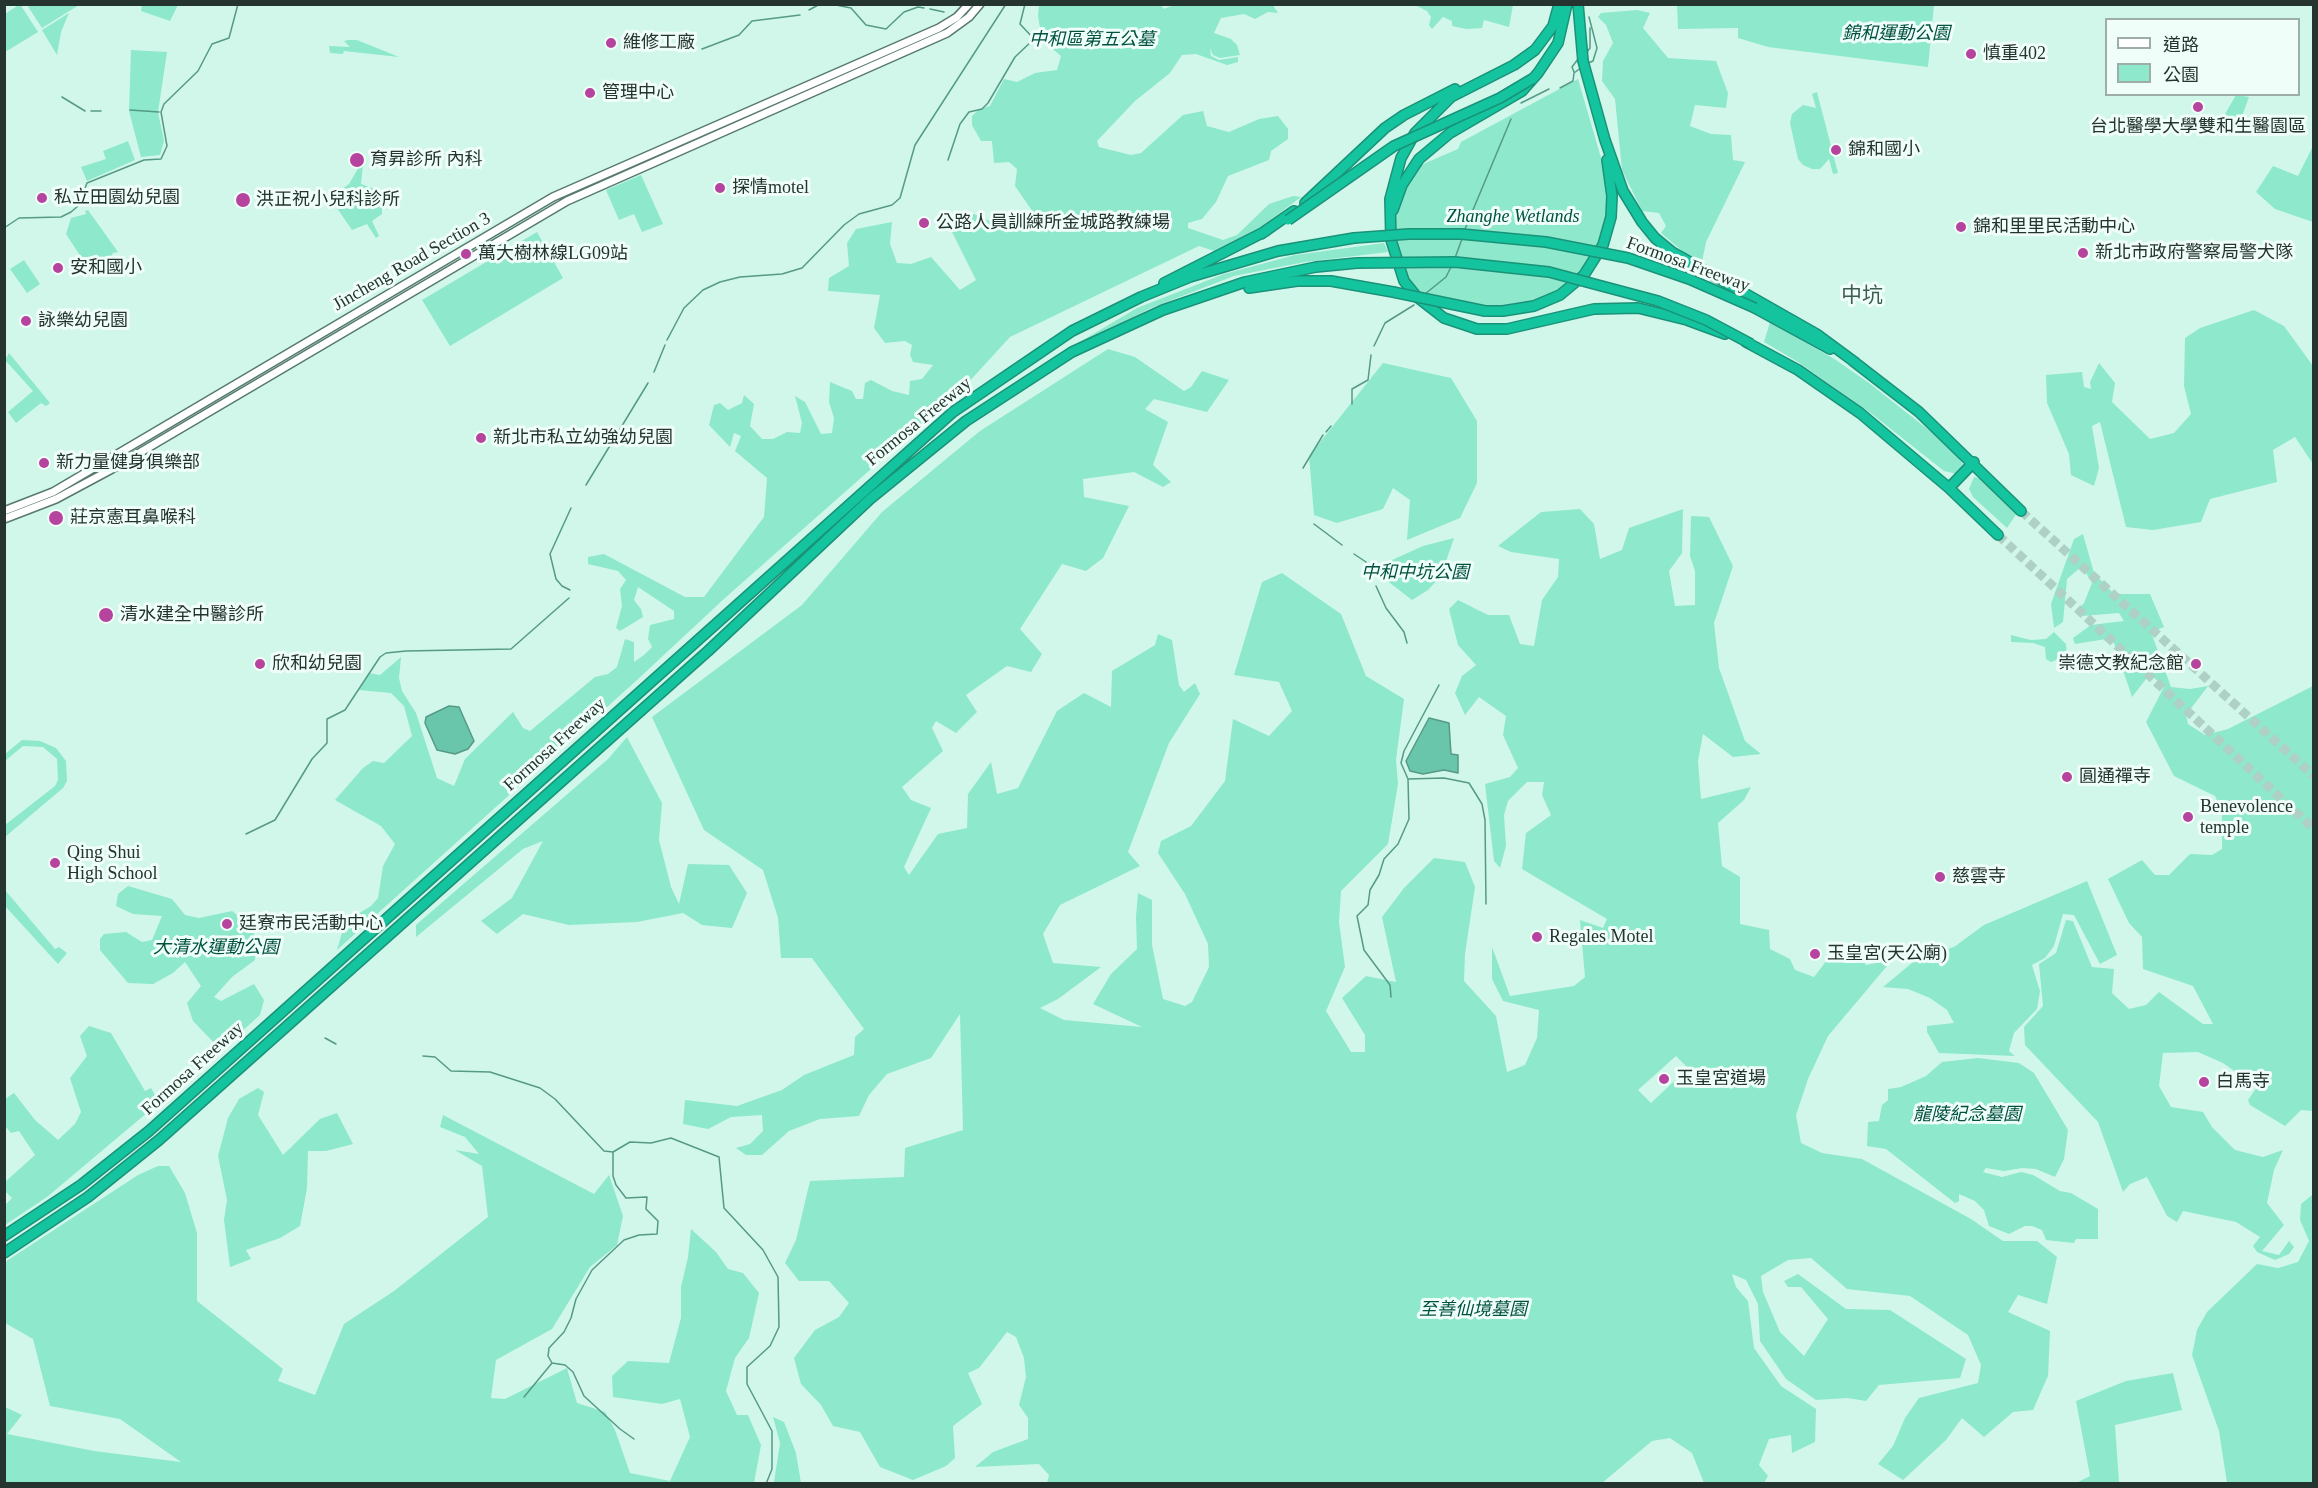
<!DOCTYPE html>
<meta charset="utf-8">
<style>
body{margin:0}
#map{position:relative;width:2318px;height:1488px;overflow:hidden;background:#d1f7ea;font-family:"Times New Roman","Noto Sans TC",serif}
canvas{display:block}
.frame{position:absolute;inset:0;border:6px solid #25342f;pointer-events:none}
.legend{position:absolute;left:2105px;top:18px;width:195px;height:78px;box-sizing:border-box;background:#f0fef9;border:2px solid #9fada8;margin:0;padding:8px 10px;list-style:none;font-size:18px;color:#25342f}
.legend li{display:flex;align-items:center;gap:12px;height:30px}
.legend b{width:30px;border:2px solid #9fada8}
</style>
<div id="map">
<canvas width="2318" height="1488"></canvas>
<div class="frame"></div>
<ul class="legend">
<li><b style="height:8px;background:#fff"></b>道路</li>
<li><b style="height:16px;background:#8de8cc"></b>公園</li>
</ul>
</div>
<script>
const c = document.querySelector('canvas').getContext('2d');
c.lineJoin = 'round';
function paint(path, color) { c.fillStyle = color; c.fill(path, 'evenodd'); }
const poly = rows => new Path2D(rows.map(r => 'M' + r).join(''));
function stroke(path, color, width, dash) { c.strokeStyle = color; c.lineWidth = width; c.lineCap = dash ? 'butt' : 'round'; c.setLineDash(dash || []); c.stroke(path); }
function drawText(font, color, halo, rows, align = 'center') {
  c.font = font + ' "Times New Roman","Noto Sans TC",serif'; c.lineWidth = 6; c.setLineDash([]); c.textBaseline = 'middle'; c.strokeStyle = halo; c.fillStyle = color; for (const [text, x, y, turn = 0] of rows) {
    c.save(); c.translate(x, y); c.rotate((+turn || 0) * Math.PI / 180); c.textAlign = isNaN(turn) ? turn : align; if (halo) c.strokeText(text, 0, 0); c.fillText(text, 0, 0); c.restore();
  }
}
paint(poly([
 [20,4,38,32,5,52,5,14],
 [1160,4,1164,9,1176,4,1273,5,1278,13,1268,12,1255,19,1244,14,1221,18,1214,33,1231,39,1237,45,1240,55,1220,58,1213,55,1210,48,1211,56,1219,60,1238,57,1238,62,1227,65,1196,54,1182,55,1170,73,1135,101,1097,141,1099,147,1131,155,1141,153,1183,115,1203,111,1207,126,1229,132,1259,119,1278,116,1288,129,1288,139,1271,151,1269,160,1228,176,1216,202,1202,219,1188,223,1188,228,1223,240,1237,235,1269,204,1293,196,1301,197,1261,227,1225,246,1214,251,1199,246,1010,337,966,385,725,598,637,680,337,950,345,922,371,906,378,898,383,866,395,844,381,826,335,800,363,768,373,761,384,763,412,736,404,706,391,693,359,690,369,673,380,675,401,657,399,678,402,691,416,713,437,778,454,786,465,759,513,712,523,728,530,731,595,677,608,674,617,667,625,639,634,642,634,662,644,655,652,647,648,639,650,625,674,619,674,611,638,587,634,600,641,609,643,617,620,631,616,628,622,606,620,589,626,580,618,571,588,564,588,557,604,554,685,597,704,597,764,517,767,478,735,451,741,436,734,433,730,447,709,425,714,405,720,403,728,410,742,403,744,395,754,404,750,426,762,439,773,439,787,432,800,433,802,423,795,396,805,402,821,434,832,433,834,418,829,402,830,382,852,391,856,399,863,399,865,383,871,380,892,391,909,395,910,381,922,379,933,365,913,362,910,355,912,345,905,341,885,343,874,328,880,295,828,291,829,278,849,266,847,243,856,229,892,222,890,244,897,263,911,264,931,257,960,290,976,280,952,232,961,218,974,214,1003,227,1052,225,1053,220,1050,213,1033,212,1015,186,1017,169,1009,162,994,163,992,141,981,141,972,125,972,116,979,109,990,106,1004,79,1017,82,1035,73,1057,70,1061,56,1042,40,1038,16,1039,5],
 [27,5,79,5,42,28],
 [142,5,142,4,178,5,170,21,141,11],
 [1415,5,1513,5,1509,27,1484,20,1482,28,1466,29,1452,26,1452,21,1443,17,1432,29,1429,25,1431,17,1427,11],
 [1677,5,1934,5,1928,67,1768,47,1738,38,1738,28,1678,29],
 [1637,10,1650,13,1643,28,1668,58,1716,61,1728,93,1726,108,1695,105,1690,126,1711,134,1731,135,1733,160,1745,162,1706,242,1702,262,1688,256,1661,233,1666,226,1659,213,1642,211,1622,170,1615,99,1602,81,1603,61,1613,43,1606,25,1598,17,1601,13],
 [69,13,61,32,57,55,42,30],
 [348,40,357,40,399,57,344,51,343,54,330,53,329,46,350,47,344,41],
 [131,50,167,52,158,112,164,141,160,155,141,157,129,111],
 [1578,79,1604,168,1607,190,1608,214,1599,247,1584,271,1564,289,1534,304,1495,308,1428,297,1418,291,1409,282,1396,251,1394,214,1412,174,1421,165,1458,149,1461,142],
 [1817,92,1838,173,1833,174,1829,159,1820,169,1812,169,1803,165,1798,159,1790,123,1792,114,1803,105,1816,108,1812,94],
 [2236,95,2249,97,2238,127,2224,127,2225,114],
 [128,141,135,160,87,181,81,167,106,159,103,151],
 [2313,146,2313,222,2275,209,2256,192,2273,166,2298,176],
 [360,165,363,165,361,184,382,192,382,214,372,221,379,236,376,238,367,224,352,230,330,198,349,184],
 [641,175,663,224,642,232,634,214,619,220,606,190],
 [88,210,118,252,113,253,108,262,98,267,83,260,66,234,71,218,86,214,85,211],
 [537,232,563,278,450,346,422,300],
 [1384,243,1388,252,1305,262,1234,276,1151,308,1058,355,1137,308,1224,274,1295,255],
 [24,260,40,284,27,293,10,269],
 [2254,310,2284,326,2313,366,2313,464,2295,437,2273,450,2277,482,2210,499,2201,522,2153,530,2126,527,2100,422,2092,426,2099,468,2094,486,2071,475,2069,454,2047,403,2046,375,2082,372,2084,387,2091,389,2090,382,2099,363,2115,383,2112,402,2150,439,2174,433,2191,414,2184,386,2185,338,2200,328],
 [1770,322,1836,360,1869,383,1954,450,1963,465,1961,471,1957,474,1944,471,1872,414,1798,362,1764,342],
 [1108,349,1135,357,1184,391,1191,387,1202,371,1229,380,1207,412,1154,399,1145,409,1168,422,1153,465,1171,482,1163,487,1134,472,1083,479,1084,497,1129,506,1103,558,1086,571,1062,564,1020,629,1042,654,1031,672,1007,666,966,695,977,712,956,733,936,721,932,728,943,751,902,787,911,800,931,808,904,867,909,875,938,834,967,828,968,794,991,762,997,794,1018,788,1057,711,1084,693,1111,707,1112,671,1155,645,1158,634,1172,640,1179,685,1184,692,1195,683,1200,694,1169,743,1128,852,1140,866,1060,905,1043,934,1053,963,1101,967,1058,999,1040,1008,1064,1020,1142,1027,1093,1004,1111,974,1137,949,1136,917,1138,893,1152,900,1152,945,1163,999,1185,1006,1192,1002,1209,967,1208,944,1185,894,1158,853,1161,841,1191,826,1225,781,1233,719,1269,736,1292,711,1279,682,1234,675,1262,582,1282,573,1341,614,1366,676,1404,699,1396,760,1398,784,1388,844,1341,891,1339,922,1345,967,1326,1011,1351,1052,1365,1052,1365,1035,1342,998,1366,976,1396,982,1382,917,1404,888,1434,858,1465,862,1475,887,1465,954,1464,981,1496,1016,1507,1072,1525,1065,1537,1038,1539,1010,1503,1001,1492,979,1492,947,1510,996,1574,986,1585,977,1580,920,1603,928,1607,919,1522,869,1526,833,1551,815,1542,795,1544,782,1527,782,1508,801,1504,815,1506,846,1500,868,1494,861,1485,784,1510,777,1518,768,1503,735,1506,716,1479,697,1465,715,1455,693,1462,676,1476,665,1458,645,1449,609,1458,600,1488,615,1509,615,1520,644,1534,646,1542,600,1558,577,1559,559,1511,552,1498,546,1541,512,1580,509,1594,524,1600,559,1622,550,1629,528,1683,509,1682,553,1669,571,1675,606,1695,605,1695,571,1690,556,1691,516,1709,517,1733,566,1714,623,1719,668,1745,741,1761,754,1733,757,1703,734,1698,761,1701,799,1751,787,1744,800,1718,823,1722,866,1740,877,1740,924,1769,930,1770,949,1790,959,1795,970,1814,977,1834,951,1852,945,1866,965,1892,960,1828,1036,1808,1079,1796,1115,1801,1143,1822,1153,1862,1159,1971,1219,2003,1241,2037,1241,2057,1257,2047,1304,2018,1295,2008,1312,2050,1331,2048,1376,2033,1410,2013,1412,1984,1437,1962,1418,1946,1440,1903,1480,1878,1464,1893,1446,1905,1418,1919,1398,1978,1383,1981,1365,1968,1335,1910,1296,1847,1289,1811,1258,1788,1260,1761,1276,1763,1292,1780,1332,1804,1356,1828,1319,1801,1287,1788,1287,1784,1281,1798,1274,1846,1309,1890,1310,1966,1359,1960,1378,1879,1385,1866,1401,1847,1398,1816,1400,1786,1379,1760,1341,1758,1304,1746,1280,1732,1274,1736,1287,1748,1301,1754,1348,1781,1386,1816,1409,1815,1442,1792,1453,1791,1435,1769,1439,1759,1465,1768,1476,1764,1483,1704,1483,1692,1453,1670,1438,1652,1441,1602,1483,1047,1483,1049,1475,1039,1464,975,1467,993,1452,1028,1439,1028,1418,1019,1405,1026,1377,1024,1358,1016,1337,1007,1332,979,1368,968,1373,982,1404,953,1426,955,1458,946,1466,913,1480,880,1467,860,1432,833,1426,821,1405,801,1384,794,1358,815,1330,839,1317,849,1303,829,1281,799,1281,785,1263,796,1240,810,1181,904,1177,905,1148,963,1130,960,1014,931,1058,887,1074,869,1095,859,1116,820,1119,789,1131,762,1155,746,1155,736,1148,750,1144,763,1131,762,1115,731,1117,708,1129,683,1124,685,1100,737,1106,782,1090,804,1075,854,1055,855,1037,864,1029,812,958,781,958,778,918,763,870,704,830,652,717,802,605,882,512,980,431],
 [1676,1056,1688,1068,1651,1103,1638,1090],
 [9,353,50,403,46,406,41,403,16,423,8,412,33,391,5,360],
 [1383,363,1451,378,1477,421,1477,483,1460,518,1407,540,1410,500,1393,488,1383,509,1337,523,1314,515,1309,456],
 [1974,477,1983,479,2017,513,2007,528,1973,497,1969,489],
 [2083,534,2094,573,2114,594,2150,594,2164,627,2151,632,2171,687,2190,689,2208,686,2186,715,2188,724,2205,735,2228,729,2313,686,2313,1111,2301,1110,2285,1126,2250,1105,2248,1100,2257,1087,2223,1063,2198,1052,2163,1053,2159,1086,2171,1107,2203,1112,2212,1127,2235,1150,2263,1157,2283,1150,2274,1170,2267,1203,2284,1225,2262,1251,2279,1255,2289,1241,2294,1247,2289,1254,2275,1260,2257,1252,2253,1246,2260,1237,2236,1222,2183,1211,2177,1222,2167,1216,2147,1177,2130,1184,2123,1192,2098,1122,2025,1045,2024,1027,2043,1006,2039,964,2056,953,2066,920,2073,921,2092,967,2114,969,2112,993,2129,1009,2146,1005,2159,992,2203,1024,2213,1024,2193,986,2143,969,2142,937,2129,923,2108,879,2142,860,2155,875,2169,875,2190,854,2212,855,2222,849,2222,812,2215,796,2174,776,2146,722,2164,687,2150,674,2132,697,2114,643,2106,639,2075,644,2073,638,2091,625,2124,621,2119,613,2082,616,2079,608,2084,603,2092,583,2082,566,2067,579,2063,622,2054,628,2051,604,2074,539],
 [1454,538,1441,576,1428,590,1412,600,1372,569,1423,546],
 [2054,632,2066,644,2067,656,2051,662,2046,659,2045,647,2033,643,2011,642,2011,635,2031,640,2046,639],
 [627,737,662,803,659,840,671,887,679,904,688,864,729,865,747,893,732,928,702,925,683,913,637,922,569,925,523,914,497,934,481,921,512,898,543,841,523,849,416,937,416,925,608,759],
 [22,740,40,741,56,748,66,761,67,781,63,788,5,837,5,825,55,786,58,780,57,759,43,747,23,746,5,761,5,754],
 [2087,881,2117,955,2100,964,2074,915,2063,914,2054,946,2045,958,2032,965,2040,991,2037,1009,2014,1033,2009,1051,2015,1056,1939,1053,1927,1032,1927,1026,1954,1023,1947,1010,1930,998,1908,989,1883,987,1918,958,1954,947,1984,925],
 [128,886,172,899,185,915,199,918,232,911,246,922,252,922,256,946,255,960,232,977,214,997,221,1001,254,984,264,1000,260,1015,221,1050,193,1021,187,1003,201,986,185,962,173,973,153,984,128,983,100,950,100,939,104,934,126,932,142,942,152,940,162,916,133,914,116,906,118,894],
 [5,890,55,949,59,947,67,953,58,964,5,906],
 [89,1026,111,1033,145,1091,151,1088,161,1105,148,1112,47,1197,5,1225,5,1205,12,1198,5,1191,5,1182,35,1155,19,1131,11,1133,5,1126,5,1099,14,1093,35,1120,58,1140,75,1124,81,1112,70,1078,87,1056,80,1036],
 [1978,1058,2019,1063,2034,1073,2068,1130,2064,1159,2055,1177,2036,1169,2022,1168,2004,1171,1986,1168,1983,1172,2002,1177,2021,1172,2033,1175,2060,1191,2071,1193,2098,1209,2098,1239,2076,1239,2074,1243,2046,1240,2042,1230,2032,1226,2025,1226,2009,1234,1989,1226,1984,1210,1975,1201,1959,1194,1959,1201,1955,1203,1886,1149,1867,1146,1868,1122,1879,1121,1882,1105,1888,1100,1888,1089,1901,1087,1926,1076,1942,1062],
 [258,1088,264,1092,258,1115,283,1155,320,1119,337,1113,353,1144,326,1151,308,1151,307,1188,300,1226,280,1238,246,1250,251,1259,230,1267,224,1220,227,1200,218,1156,228,1118,239,1099],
 [443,1115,594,1194,609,1175,623,1216,617,1245,590,1267,552,1329,496,1360,491,1398,505,1399,567,1368,577,1403,605,1412,615,1430,630,1473,670,1481,690,1437,680,1399,662,1404,613,1397,612,1376,628,1361,669,1363,681,1318,681,1287,688,1257,691,1229,716,1252,728,1269,743,1273,759,1293,749,1338,735,1358,726,1391,737,1415,748,1415,761,1445,754,1483,5,1483,5,1407,22,1415,7,1434,94,1451,181,1462,120,1419,50,1406,33,1339,5,1323,5,1262,138,1175,158,1166,169,1166,185,1193,197,1233,197,1301,283,1369,278,1381,315,1395,344,1324,394,1291,488,1217,482,1166,455,1150,479,1154,465,1137,440,1127],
 [2312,1195,2313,1483,2227,1483,2219,1431,2192,1355,2197,1330,2207,1312,2257,1264,2278,1268,2298,1262,2309,1241,2300,1220,2301,1204],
 [2173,1373,2182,1410,2115,1425,2119,1483,2076,1483,2090,1476,2076,1401,2126,1381],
 [773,1417,784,1422,796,1453,801,1483,774,1482,780,1443]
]), '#8de8cc');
const water = poly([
 [449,706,459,707,474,741,468,749,455,754,437,750,425,723,426,717,449,706],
 [1429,718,1449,723,1451,754,1458,755,1458,773,1444,770,1423,774,1410,771,1406,761,1429,718]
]);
paint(water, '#6ac6ab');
stroke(water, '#559a86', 1.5);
stroke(poly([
 [831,4,851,8,866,25,886,29,904,12,918,7,924,8],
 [930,9,944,12],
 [809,10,820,4],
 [702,49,739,35,752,21,800,15],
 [1587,52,1590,48,1590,28],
 [1588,63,1593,61,1597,48,1589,17],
 [1574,72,1572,67,1578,59],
 [1560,88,1573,81,1574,73,1582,67],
 [62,97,85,111],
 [1521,103,1549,89],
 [130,110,159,112],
 [91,111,101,111],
 [948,160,960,124,969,112,982,109,988,103,1015,57,1034,39,1020,24,1025,4],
 [4,228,19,218,61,217,71,212,78,206,87,183,144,160,161,159,167,146,161,112,164,104,198,71,212,44,229,38,238,4],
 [1465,229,1511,119],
 [1455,258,1462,239],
 [1425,294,1446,277,1451,267],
 [667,340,684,308,703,290,720,282,740,277,782,274,802,268,844,225,859,214,892,205,900,198,915,145,1006,4],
 [1374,346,1385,323,1414,305],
 [654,372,665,345],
 [1352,404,1352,389,1368,380,1371,355],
 [1326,432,1331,426],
 [1303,468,1323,435],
 [586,485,648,383],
 [1314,524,1342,545],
 [1354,554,1366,562],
 [1376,586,1386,608,1404,632,1407,643],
 [570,590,562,586,556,579,550,554,571,508],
 [1408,779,1444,778,1469,783,1482,804,1485,820,1486,904],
 [246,834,275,820,312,759,327,743,327,719,345,710,380,657,386,653,406,651,511,649,569,598],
 [1391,997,1390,985,1364,950,1357,916,1368,905,1370,890,1379,875,1384,859,1398,844,1409,819,1408,779,1401,763,1404,751,1439,685],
 [325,1038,336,1044],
 [423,1056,435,1057,451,1071,490,1072,540,1088,555,1099,604,1151,613,1152,613,1176,616,1185,626,1198,647,1197,646,1209,658,1221,657,1234,639,1235,624,1240,592,1270,576,1299,571,1318,564,1332,549,1348,548,1356,552,1363,565,1365,573,1372,584,1396,620,1429,634,1439],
 [613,1152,630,1142,651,1143,671,1138,719,1157,724,1208,763,1250,778,1277,779,1327,770,1346,747,1367,747,1384,772,1431,772,1469,766,1484],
 [524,1397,552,1363]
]), '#559a86', 1.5);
stroke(poly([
 [2021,511,2314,776],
 [1998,535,2314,829]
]), '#afd0c5', 9, [9, 4.5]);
const secondary = poly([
 [4,511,53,492,553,197,939,28,957,17,969,4],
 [4,519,56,499,112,469,567,201,947,33,969,17,980,4]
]);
const highway = poly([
 [1559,4,1553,26,1535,50,1514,65,1451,97,1415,133,1401,158,1390,199,1391,240,1404,281,1417,297,1444,318,1477,329,1507,329,1594,309,1638,308,1687,320,1725,334],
 [1578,4,1583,61,1605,140,1623,191,1642,222,1655,238,1672,252,1818,335,1856,363],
 [1305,203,1385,128,1404,115,1455,89],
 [1393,210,1402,185,1419,159,1450,133,1522,91,1538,73,1558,43,1567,4],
 [1261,234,1294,211],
 [1164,283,1266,231],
 [1249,288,1297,281,1331,281,1393,292],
 [1755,308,1830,349],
 [1485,311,1503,311,1534,306,1560,295,1584,275,1603,245,1611,217,1612,196,1607,160],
 [1746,342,1798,370,1860,413,1949,488,1998,535],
 [1853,361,1919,412,2021,511],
 [1949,488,1974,462],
 [4,1236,81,1185,149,1131,953,412,1072,331,1141,297,1190,277,1278,251,1354,238],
 [4,1253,88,1197,159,1140,708,651,870,499,966,421,1072,352,1163,310,1245,282,1316,267,1357,263]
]);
stroke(secondary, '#57796e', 10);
stroke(highway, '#1a9278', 12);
stroke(secondary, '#fff', 7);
stroke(highway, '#14c49f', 9);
const highwayBridge = poly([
 [1288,220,1394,146,1500,98,1532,79],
 [1354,238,1409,234,1461,234,1546,242,1628,258,1689,279,1755,308],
 [1357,263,1455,262,1549,272,1658,301,1706,320,1751,344],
 [1393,292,1485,311]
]);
stroke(highwayBridge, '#1a9278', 12, []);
stroke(highwayBridge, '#14c49f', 9);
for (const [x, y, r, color] of [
 [611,43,6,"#b6439d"],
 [1971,54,6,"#b6439d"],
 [590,93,6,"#b6439d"],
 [2198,107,6,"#b6439d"],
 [1836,150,6,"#b6439d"],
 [357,160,8,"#b6439d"],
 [720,188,6,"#b6439d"],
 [42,198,6,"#b6439d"],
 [243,200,8,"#b6439d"],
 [924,223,6,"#b6439d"],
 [1961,227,6,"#b6439d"],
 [2083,253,6,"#b6439d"],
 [466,254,6,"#b6439d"],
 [58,268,6,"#b6439d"],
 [26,321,6,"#b6439d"],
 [481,438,6,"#b6439d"],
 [44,463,6,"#b6439d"],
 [56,518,8,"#b6439d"],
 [106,615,8,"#b6439d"],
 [260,664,6,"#b6439d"],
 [2196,664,6,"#b6439d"],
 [2067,777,6,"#b6439d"],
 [2188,817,6,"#b6439d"],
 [55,863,6,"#b6439d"],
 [1940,877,6,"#b6439d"],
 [227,924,6,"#b6439d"],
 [1537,937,6,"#b6439d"],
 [1815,954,6,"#b6439d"],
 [1664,1079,6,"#b6439d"],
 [2204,1082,6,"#b6439d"]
]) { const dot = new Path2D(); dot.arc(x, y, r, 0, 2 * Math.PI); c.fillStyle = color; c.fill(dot); stroke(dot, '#f0fef9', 2); }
drawText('italic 18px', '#005140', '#f0fef9', [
 ["錦和運動公園",1896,34],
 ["中和區第五公墓",1092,40],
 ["Zhanghe Wetlands",1513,217],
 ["中和中坑公園",1415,573],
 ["大清水運動公園",216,948],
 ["龍陵紀念墓園",1967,1115],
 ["至善仙境墓園",1473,1310]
]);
drawText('18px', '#25342f', '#f0fef9', [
 ["維修工廠",623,43],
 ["慎重402",1983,54],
 ["管理中心",602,93],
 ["台北醫學大學雙和生醫園區",2198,127,"center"],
 ["錦和國小",1848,150],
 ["育昇診所 內科",370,160],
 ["探情motel",732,188],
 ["私立田園幼兒園",54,198],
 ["洪正祝小兒科診所",256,200],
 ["公路人員訓練所金城路教練場",936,223],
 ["錦和里里民活動中心",1973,227],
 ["新北市政府警察局警犬隊",2095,253],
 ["萬大樹林線LG09站",478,254],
 ["安和國小",70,268],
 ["詠樂幼兒園",38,321],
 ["新北市私立幼強幼兒園",493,438],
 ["新力量健身俱樂部",56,463],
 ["莊京憲耳鼻喉科",70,518],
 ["清水建全中醫診所",120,615],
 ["欣和幼兒園",272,664],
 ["崇德文教紀念館",2184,664,"right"],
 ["圓通禪寺",2079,777],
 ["Benevolence",2200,807],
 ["temple",2200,828],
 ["Qing Shui",67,853],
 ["High School",67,874],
 ["慈雲寺",1952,877],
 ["廷寮市民活動中心",239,924],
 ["Regales Motel",1549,937],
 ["玉皇宮(天公廟)",1827,954],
 ["玉皇宮道場",1676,1079],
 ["白馬寺",2216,1082]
], 'left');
drawText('18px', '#25342f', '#f0fef9', [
 ["Jincheng Road Section 3",412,262,-30],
 ["Formosa Freeway",1688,265,20],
 ["Formosa Freeway",919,422,-39],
 ["Formosa Freeway",555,745,-42],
 ["Formosa Freeway",193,1069,-42]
]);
drawText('21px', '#3b5d52', '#f0fef9', [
 ["中坑",1862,296]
]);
</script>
